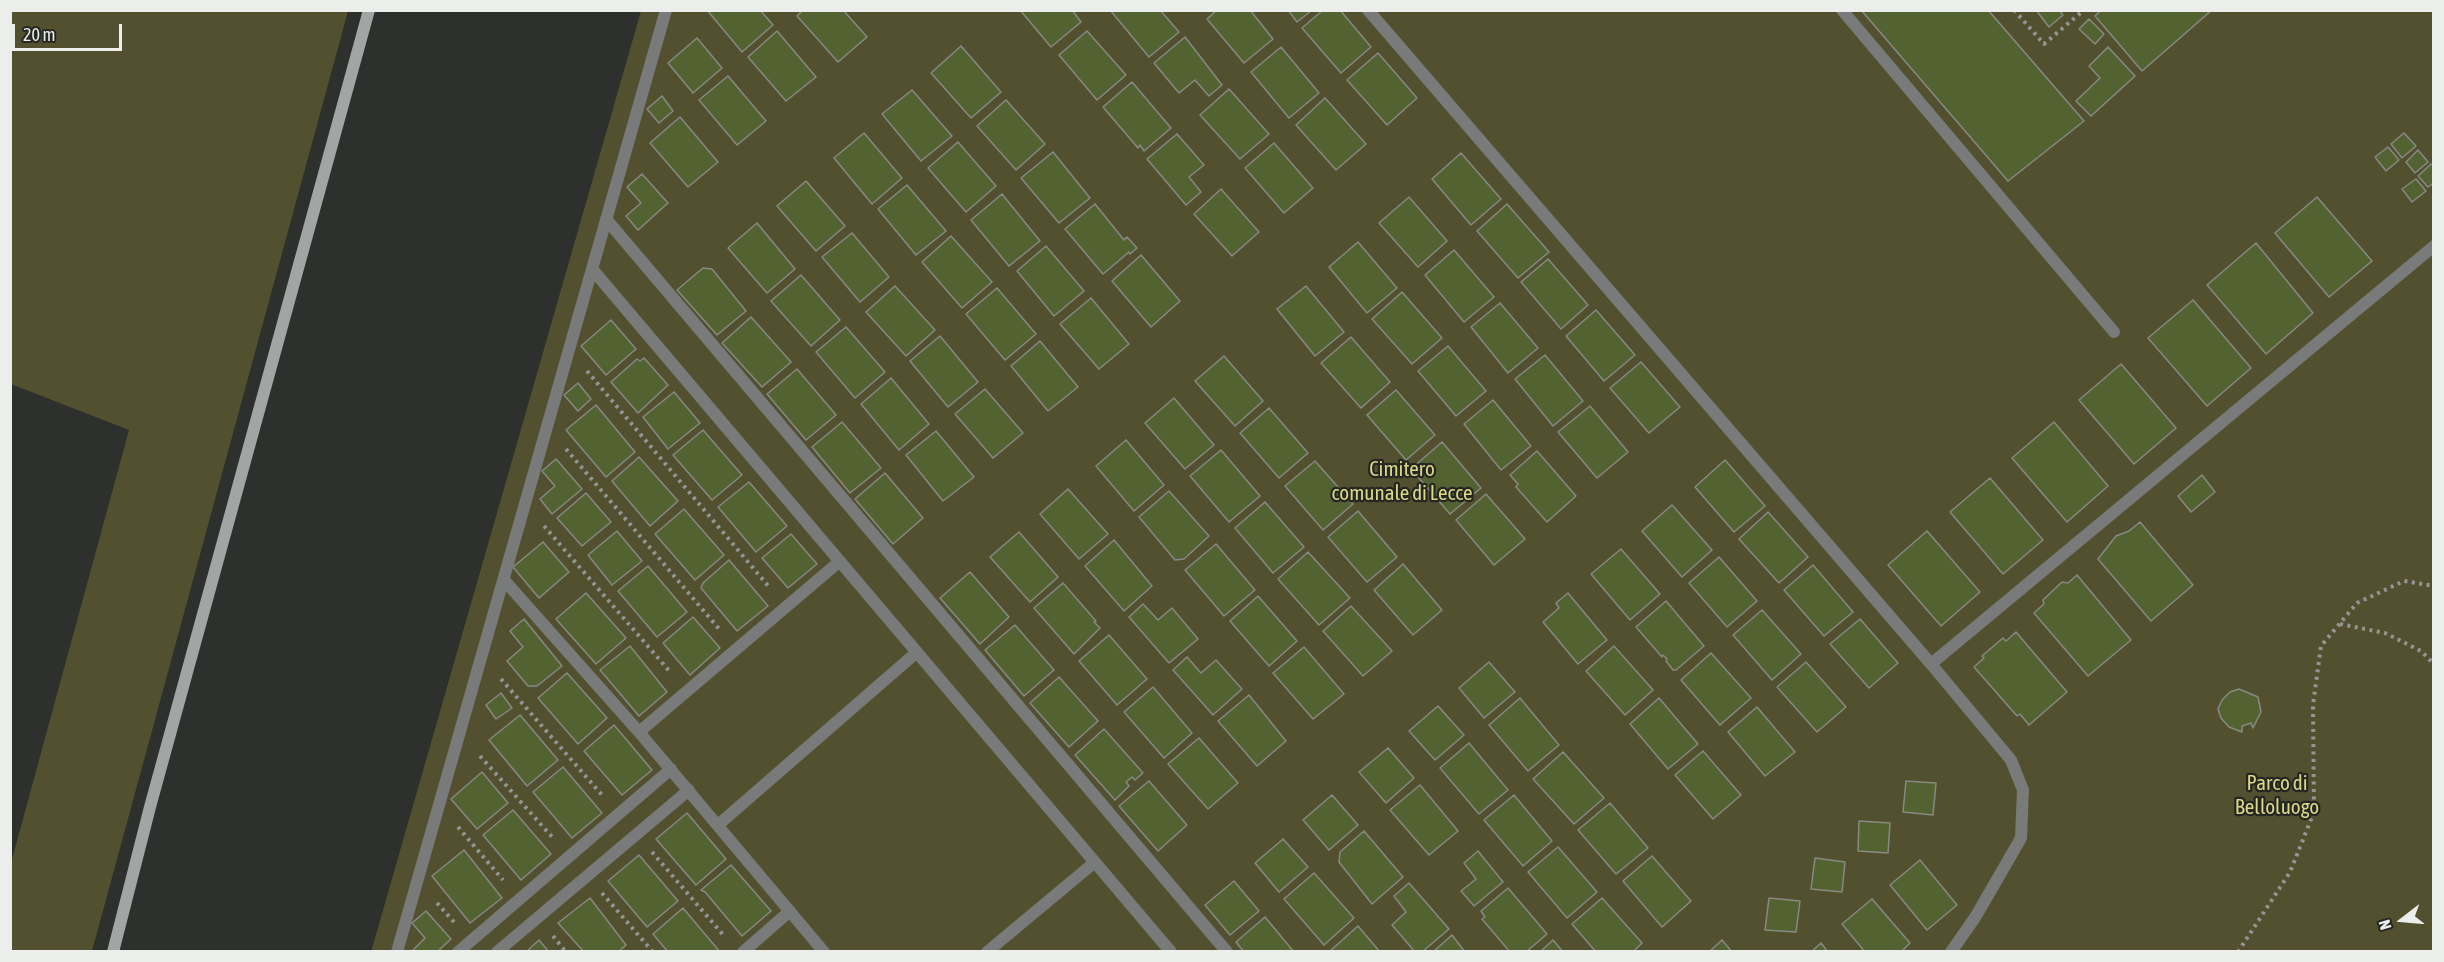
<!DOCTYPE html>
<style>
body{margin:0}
#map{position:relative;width:2444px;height:962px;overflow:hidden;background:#2d302d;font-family:"Asap Condensed",sans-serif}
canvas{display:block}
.frame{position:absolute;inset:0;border:12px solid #eceeec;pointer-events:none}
.north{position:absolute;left:2372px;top:890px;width:60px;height:60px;-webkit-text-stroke:4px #242723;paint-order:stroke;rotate:254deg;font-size:16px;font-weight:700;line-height:24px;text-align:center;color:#eceeec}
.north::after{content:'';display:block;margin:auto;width:21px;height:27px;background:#eceeec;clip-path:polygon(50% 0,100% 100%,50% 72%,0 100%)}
.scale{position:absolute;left:12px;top:24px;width:110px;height:27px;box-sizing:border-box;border:3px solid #eceeec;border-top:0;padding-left:8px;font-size:18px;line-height:21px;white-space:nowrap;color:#eceeec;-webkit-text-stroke:4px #242723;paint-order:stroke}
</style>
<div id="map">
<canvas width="2444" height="962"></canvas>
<div class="frame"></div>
<div class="north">N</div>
<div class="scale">20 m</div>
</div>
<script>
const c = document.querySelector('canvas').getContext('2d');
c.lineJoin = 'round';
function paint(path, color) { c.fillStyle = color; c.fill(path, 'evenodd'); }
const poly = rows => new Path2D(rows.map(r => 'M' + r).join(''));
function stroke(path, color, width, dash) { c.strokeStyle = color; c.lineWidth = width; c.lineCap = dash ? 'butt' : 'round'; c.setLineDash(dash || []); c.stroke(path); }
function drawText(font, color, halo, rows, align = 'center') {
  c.font = font + ' "Asap Condensed",sans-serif'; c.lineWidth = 4.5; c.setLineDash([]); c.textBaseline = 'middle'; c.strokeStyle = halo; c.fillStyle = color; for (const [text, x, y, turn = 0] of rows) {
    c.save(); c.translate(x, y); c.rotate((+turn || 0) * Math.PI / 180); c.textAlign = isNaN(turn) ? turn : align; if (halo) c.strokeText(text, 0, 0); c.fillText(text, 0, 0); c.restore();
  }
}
paint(poly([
 [10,11,348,11,92,951,11,951,11,863,129,430,11,384],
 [641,11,2433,11,2433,951,371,952]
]), '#535030');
const building = poly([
 [707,10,760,10,773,25,742,52,707,10],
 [803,10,843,10,867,37,838,62,797,16,803,10],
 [1020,10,1072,10,1081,22,1051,47,1020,10],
 [1110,10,1160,10,1179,32,1149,57,1110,10],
 [1217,10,1250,10,1273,39,1244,63,1207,19,1217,10],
 [1288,10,1312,10,1297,22,1288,10],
 [1323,10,1340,10,1371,47,1341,73,1302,28,1323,10],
 [1861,10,1988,10,2084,121,2008,181,1861,10],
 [2036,10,2059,10,2063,15,2049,27,2036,10],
 [2101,10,2212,10,2142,71,2095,16,2101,10],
 [2089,19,2104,34,2095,44,2079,29,2089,19],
 [777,31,816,77,786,101,748,57,777,31],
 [1087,31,1126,75,1097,100,1059,55,1087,31],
 [1185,37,1222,85,1209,96,1195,80,1179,93,1154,63,1185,37],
 [697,38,722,68,693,93,668,63,697,38],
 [961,46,1001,92,971,118,931,73,961,46],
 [1281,47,1319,93,1289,118,1251,72,1281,47],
 [2108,47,2135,76,2091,116,2076,101,2100,78,2089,66,2108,47],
 [1378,53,1417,98,1387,125,1347,80,1378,53],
 [728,76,766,121,737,145,699,100,728,76],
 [1132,82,1171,128,1144,151,1140,145,1138,148,1103,107,1132,82],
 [1229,89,1269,134,1240,159,1200,115,1229,89],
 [912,90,952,136,921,161,882,114,912,90],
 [662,96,673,111,659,123,647,109,662,96],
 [1325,98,1366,144,1336,170,1296,125,1325,98],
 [1006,100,1045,144,1016,170,977,126,1006,100],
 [680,117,718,162,688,187,650,143,680,117],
 [864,133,902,178,872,204,834,158,864,133],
 [2404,133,2416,146,2402,158,2391,144,2404,133],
 [1177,134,1204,165,1189,177,1201,192,1186,205,1147,159,1177,134],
 [958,142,996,186,966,212,928,168,958,142],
 [1274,143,1313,188,1284,213,1245,168,1274,143],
 [2388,147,2399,160,2386,171,2375,157,2388,147],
 [2418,150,2428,162,2415,173,2406,162,2418,150],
 [1053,152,1090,198,1059,223,1021,178,1053,152],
 [1461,153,1501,199,1471,225,1432,179,1461,153],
 [2431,164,2434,166,2434,183,2428,187,2418,176,2431,164],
 [642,174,668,203,638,230,626,216,641,203,627,187,642,174],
 [2416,179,2426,191,2412,202,2402,189,2416,179],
 [806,181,845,226,816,251,777,206,806,181],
 [907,185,946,231,916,255,878,209,907,185],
 [1221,189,1259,232,1232,256,1194,214,1221,189],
 [1002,194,1040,241,1009,266,971,220,1002,194],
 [1409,197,1447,241,1418,267,1379,223,1409,197],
 [2317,197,2372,261,2329,297,2275,233,2317,197],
 [1095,204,1124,240,1127,237,1137,248,1130,254,1129,252,1103,274,1065,229,1095,204],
 [1507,204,1549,252,1518,278,1477,231,1507,204],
 [757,223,795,269,767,293,728,248,757,223],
 [852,233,889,277,860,302,822,257,852,233],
 [951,236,992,282,962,308,922,262,951,236],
 [1358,242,1397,288,1367,313,1329,267,1358,242],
 [2256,243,2313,313,2266,354,2207,285,2256,243],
 [1046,246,1084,291,1054,316,1017,271,1046,246],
 [1454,250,1494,297,1464,322,1425,275,1454,250],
 [1141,255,1180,301,1151,327,1112,281,1141,255],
 [1548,259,1588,305,1561,329,1521,282,1548,259],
 [703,268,712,269,746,311,717,335,677,290,703,268],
 [801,275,840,320,811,346,771,301,801,275],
 [895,286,935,330,906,356,866,312,895,286],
 [1306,286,1344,332,1315,356,1277,309,1306,286],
 [997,288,1036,334,1005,360,966,314,997,288],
 [1402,292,1442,338,1412,364,1372,319,1402,292],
 [1091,298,1129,344,1099,369,1060,324,1091,298],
 [2193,300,2251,368,2207,406,2148,338,2193,300],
 [1500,303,1538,348,1508,373,1471,327,1500,303],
 [1596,310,1635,355,1604,381,1566,336,1596,310],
 [751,317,791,362,762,387,722,343,751,317],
 [611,320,636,349,606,375,581,346,611,320],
 [846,327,885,372,855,398,816,352,846,327],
 [940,336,978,382,948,407,910,361,940,336],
 [1351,337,1390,382,1361,408,1321,363,1351,337],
 [1040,341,1078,387,1048,411,1011,366,1040,341],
 [1448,346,1486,391,1456,416,1418,371,1448,346],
 [1545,355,1583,401,1553,426,1515,379,1545,355],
 [1224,356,1263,401,1235,426,1195,381,1224,356],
 [644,358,668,385,638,413,611,382,637,359,640,361,644,358],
 [1641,362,1680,407,1649,433,1610,388,1641,362],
 [2121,364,2176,428,2134,464,2079,400,2121,364],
 [797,369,836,415,806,440,767,394,797,369],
 [891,378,929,424,899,450,861,404,891,378],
 [578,383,591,399,578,411,564,395,578,383],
 [985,389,1023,433,993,458,955,414,985,389],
 [1396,390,1435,435,1406,460,1367,415,1396,390],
 [674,392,700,423,668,449,643,417,674,392],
 [1174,398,1214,445,1185,469,1145,423,1174,398],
 [1493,400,1531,446,1501,470,1464,424,1493,400],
 [596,405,635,452,606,477,566,430,596,405],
 [1590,406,1628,452,1597,478,1558,432,1590,406],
 [1269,408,1308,453,1279,478,1240,433,1269,408],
 [842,422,881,468,850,493,812,447,842,422],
 [2054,422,2108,486,2067,522,2012,458,2054,422],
 [703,430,742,475,712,500,673,455,703,430],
 [936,431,974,477,943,501,906,455,936,431],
 [1126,440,1164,485,1134,511,1096,466,1126,440],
 [1442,442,1481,488,1450,514,1411,469,1442,442],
 [1221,450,1260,496,1229,522,1190,476,1221,450],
 [1537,451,1576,496,1547,522,1516,487,1518,484,1510,475,1537,451],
 [639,457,678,501,650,526,612,481,639,457],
 [556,459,582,489,552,514,540,499,555,486,542,471,556,459],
 [1725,460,1765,506,1734,532,1695,487,1725,460],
 [1315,461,1353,504,1323,530,1285,486,1315,461],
 [885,473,923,518,893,544,855,499,885,473],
 [2202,475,2215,492,2191,512,2178,496,2202,475],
 [1990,478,2043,540,2003,574,1950,512,1990,478],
 [749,482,787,526,756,552,718,507,749,482],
 [1068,489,1108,534,1079,559,1040,514,1068,489],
 [1169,491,1209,536,1184,559,1175,560,1139,517,1169,491],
 [586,493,611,522,582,546,557,518,586,493],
 [1486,494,1525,539,1494,565,1456,520,1486,494],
 [1265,502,1304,547,1273,573,1235,528,1265,502],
 [1672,505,1712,550,1682,577,1642,531,1672,505],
 [684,509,724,555,695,580,655,534,684,509],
 [1358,511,1397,557,1367,582,1328,537,1358,511],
 [1768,512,1808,557,1779,583,1739,539,1768,512],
 [2140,522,2193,585,2151,621,2098,559,2116,536,2129,531,2140,522],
 [617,531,642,561,612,585,588,555,617,531],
 [1927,531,1980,592,1941,626,1888,565,1927,531],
 [1019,532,1058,577,1030,602,990,557,1019,532],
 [791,534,817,564,788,588,762,558,791,534],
 [1114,540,1152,586,1124,611,1085,566,1114,540],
 [543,542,569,572,539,598,513,567,543,542],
 [1216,544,1255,590,1224,616,1185,570,1216,544],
 [1621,549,1660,594,1630,620,1591,574,1621,549],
 [1308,552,1350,598,1319,625,1278,579,1308,552],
 [1719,557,1757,601,1727,627,1689,583,1719,557],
 [729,560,768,606,737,631,701,588,703,583,729,560],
 [1403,564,1442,610,1413,635,1374,590,1403,564],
 [1813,565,1853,612,1824,636,1784,590,1813,565],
 [648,566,687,612,657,637,618,591,648,566],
 [970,572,1009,617,980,644,940,598,970,572],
 [2077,575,2131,640,2088,676,2034,613,2044,604,2043,600,2062,582,2068,583,2077,575],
 [1063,583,1096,621,1094,622,1100,628,1074,654,1034,608,1063,583],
 [586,593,626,638,596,664,556,619,586,593],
 [1568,593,1607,640,1578,664,1543,622,1559,608,1556,603,1568,593],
 [1258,596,1297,641,1269,666,1230,621,1258,596],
 [1666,601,1704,646,1676,670,1673,670,1666,661,1667,659,1663,655,1662,657,1636,627,1666,601],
 [1143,604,1158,620,1172,608,1198,639,1169,663,1129,617,1143,604],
 [1351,606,1392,651,1363,676,1323,631,1351,606],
 [1762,610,1801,654,1772,680,1733,635,1762,610],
 [693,617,720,648,690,675,663,643,693,617],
 [524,619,562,666,537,686,528,686,507,661,523,647,510,631,524,619],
 [1860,619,1898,663,1869,688,1830,644,1860,619],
 [1015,625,1054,670,1024,696,985,650,1015,625],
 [2016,632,2067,692,2029,725,2020,714,2017,716,1974,667,1984,658,1982,656,2003,638,2006,641,2016,632],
 [1109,635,1147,679,1117,705,1079,661,1109,635],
 [630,646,667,692,639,716,600,670,630,646],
 [1614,646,1653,690,1625,715,1586,671,1614,646],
 [1304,647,1344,694,1313,719,1273,673,1304,647],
 [1711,653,1751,698,1720,725,1681,680,1711,653],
 [1187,657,1201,673,1216,660,1242,689,1213,715,1173,670,1187,657],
 [1489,662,1515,692,1484,718,1459,688,1489,662],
 [1806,662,1846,707,1817,732,1777,687,1806,662],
 [567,673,607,718,578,744,538,698,567,673],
 [1059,677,1098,721,1069,747,1030,703,1059,677],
 [1153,687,1192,733,1164,758,1124,712,1153,687],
 [2239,689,2258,697,2261,712,2253,728,2251,723,2242,726,2242,732,2229,727,2221,718,2218,709,2222,700,2230,692,2239,689],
 [501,693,512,708,496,719,486,705,501,693],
 [1249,695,1286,741,1257,766,1218,721,1249,695],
 [1520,698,1559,745,1528,771,1489,725,1520,698],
 [1659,698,1698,744,1668,769,1630,724,1659,698],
 [1438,706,1464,735,1435,760,1409,731,1438,706],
 [1757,707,1795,752,1765,776,1728,732,1757,707],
 [520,715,558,760,527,786,489,740,520,715],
 [614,725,652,770,622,795,584,751,614,725],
 [1104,729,1143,773,1135,780,1132,777,1126,782,1129,786,1115,800,1075,755,1104,729],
 [1199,738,1238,783,1208,809,1168,764,1199,738],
 [1469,743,1508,790,1479,814,1440,768,1469,743],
 [1388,748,1414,778,1386,803,1359,772,1388,748],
 [1703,751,1741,795,1713,819,1675,775,1703,751],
 [1563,752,1604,798,1574,824,1533,779,1563,752],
 [563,767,602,813,572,838,533,792,563,767],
 [482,772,508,803,477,829,451,799,482,772],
 [1149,781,1187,825,1158,851,1119,806,1149,781],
 [1906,781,1936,783,1933,815,1903,812,1906,781],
 [1420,785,1458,831,1429,855,1390,810,1420,785],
 [1332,795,1358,825,1329,850,1303,820,1332,795],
 [1514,795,1552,841,1523,866,1484,820,1514,795],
 [1610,803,1648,848,1616,874,1578,830,1610,803],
 [513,810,551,854,521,880,483,835,513,810],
 [687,813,726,859,696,885,656,839,687,813],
 [1859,821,1890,823,1888,853,1858,851,1859,821],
 [1364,831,1403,877,1372,904,1339,862,1340,852,1364,831],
 [1283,839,1308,867,1279,892,1255,863,1283,839],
 [1558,847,1597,892,1567,918,1528,872,1558,847],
 [464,850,502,898,470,923,432,876,464,850],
 [1478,851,1503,882,1474,906,1461,891,1476,879,1464,863,1478,851],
 [639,855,678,901,647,927,608,881,639,855],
 [1652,856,1691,901,1662,927,1623,881,1652,856],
 [1815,858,1845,862,1842,892,1811,889,1815,858],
 [1920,860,1957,905,1927,930,1890,885,1920,860],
 [731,865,771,911,742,936,705,892,701,890,731,865],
 [1314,873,1354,918,1324,945,1284,899,1314,873],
 [1234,881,1259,911,1230,935,1205,905,1234,881],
 [1409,883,1449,929,1422,952,1415,952,1392,925,1406,912,1394,896,1409,883],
 [1508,888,1547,934,1526,952,1510,952,1482,919,1485,917,1481,911,1508,888],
 [590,898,626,945,618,952,584,952,558,923,590,898],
 [1602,898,1642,943,1633,952,1596,952,1572,924,1602,898],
 [1769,898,1800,901,1796,932,1765,930,1769,898],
 [1872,899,1910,943,1901,952,1865,952,1842,924,1872,899],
 [683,908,720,952,668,952,653,934,683,908],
 [426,911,451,939,437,952,411,952,425,938,412,923,426,911],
 [1265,917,1294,952,1244,952,1236,942,1265,917],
 [1358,926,1380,952,1329,952,1358,926],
 [1452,935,1465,952,1433,952,1452,935],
 [539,940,549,952,526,952,539,940],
 [1553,940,1563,952,1540,952,1553,940],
 [1722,940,1732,952,1709,952,1722,940],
 [1821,943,1828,952,1811,952,1821,943]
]);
paint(building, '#536231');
stroke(building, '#878984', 1.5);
stroke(poly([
 [2014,10,2044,44,2084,10],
 [587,371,770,588],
 [566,449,720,630],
 [544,526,671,673],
 [2340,624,2385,633,2421,651,2434,664],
 [501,679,602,795],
 [480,756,553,838],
 [458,827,503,880],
 [652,852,725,937],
 [602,893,653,952],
 [437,903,454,922],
 [553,936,566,952],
 [2238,952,2290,872,2314,812,2313,705,2321,646,2357,603,2404,581,2434,586]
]), '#939693', 4, [3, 4.5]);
stroke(poly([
 [1368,10,1931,664],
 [1842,10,2114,332],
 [606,219,1227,952],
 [592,269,1171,952],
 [504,580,639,732,824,952],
 [639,732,840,561],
 [718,825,917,652],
 [397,952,666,10],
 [458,952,671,769],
 [497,952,689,790],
 [743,952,790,911],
 [987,952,1095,862],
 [1951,952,1976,916,2021,838,2023,790,2011,760,1931,664,2434,246]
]), '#787b79', 12);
stroke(poly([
 [113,952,150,807,369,10]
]), '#a1a5a3', 12);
drawText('21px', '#ddd785', '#242723', [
 ["Cimitero",1402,469],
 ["comunale di Lecce",1402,493],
 ["Parco di",2277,783],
 ["Belloluogo",2277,807]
]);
</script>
